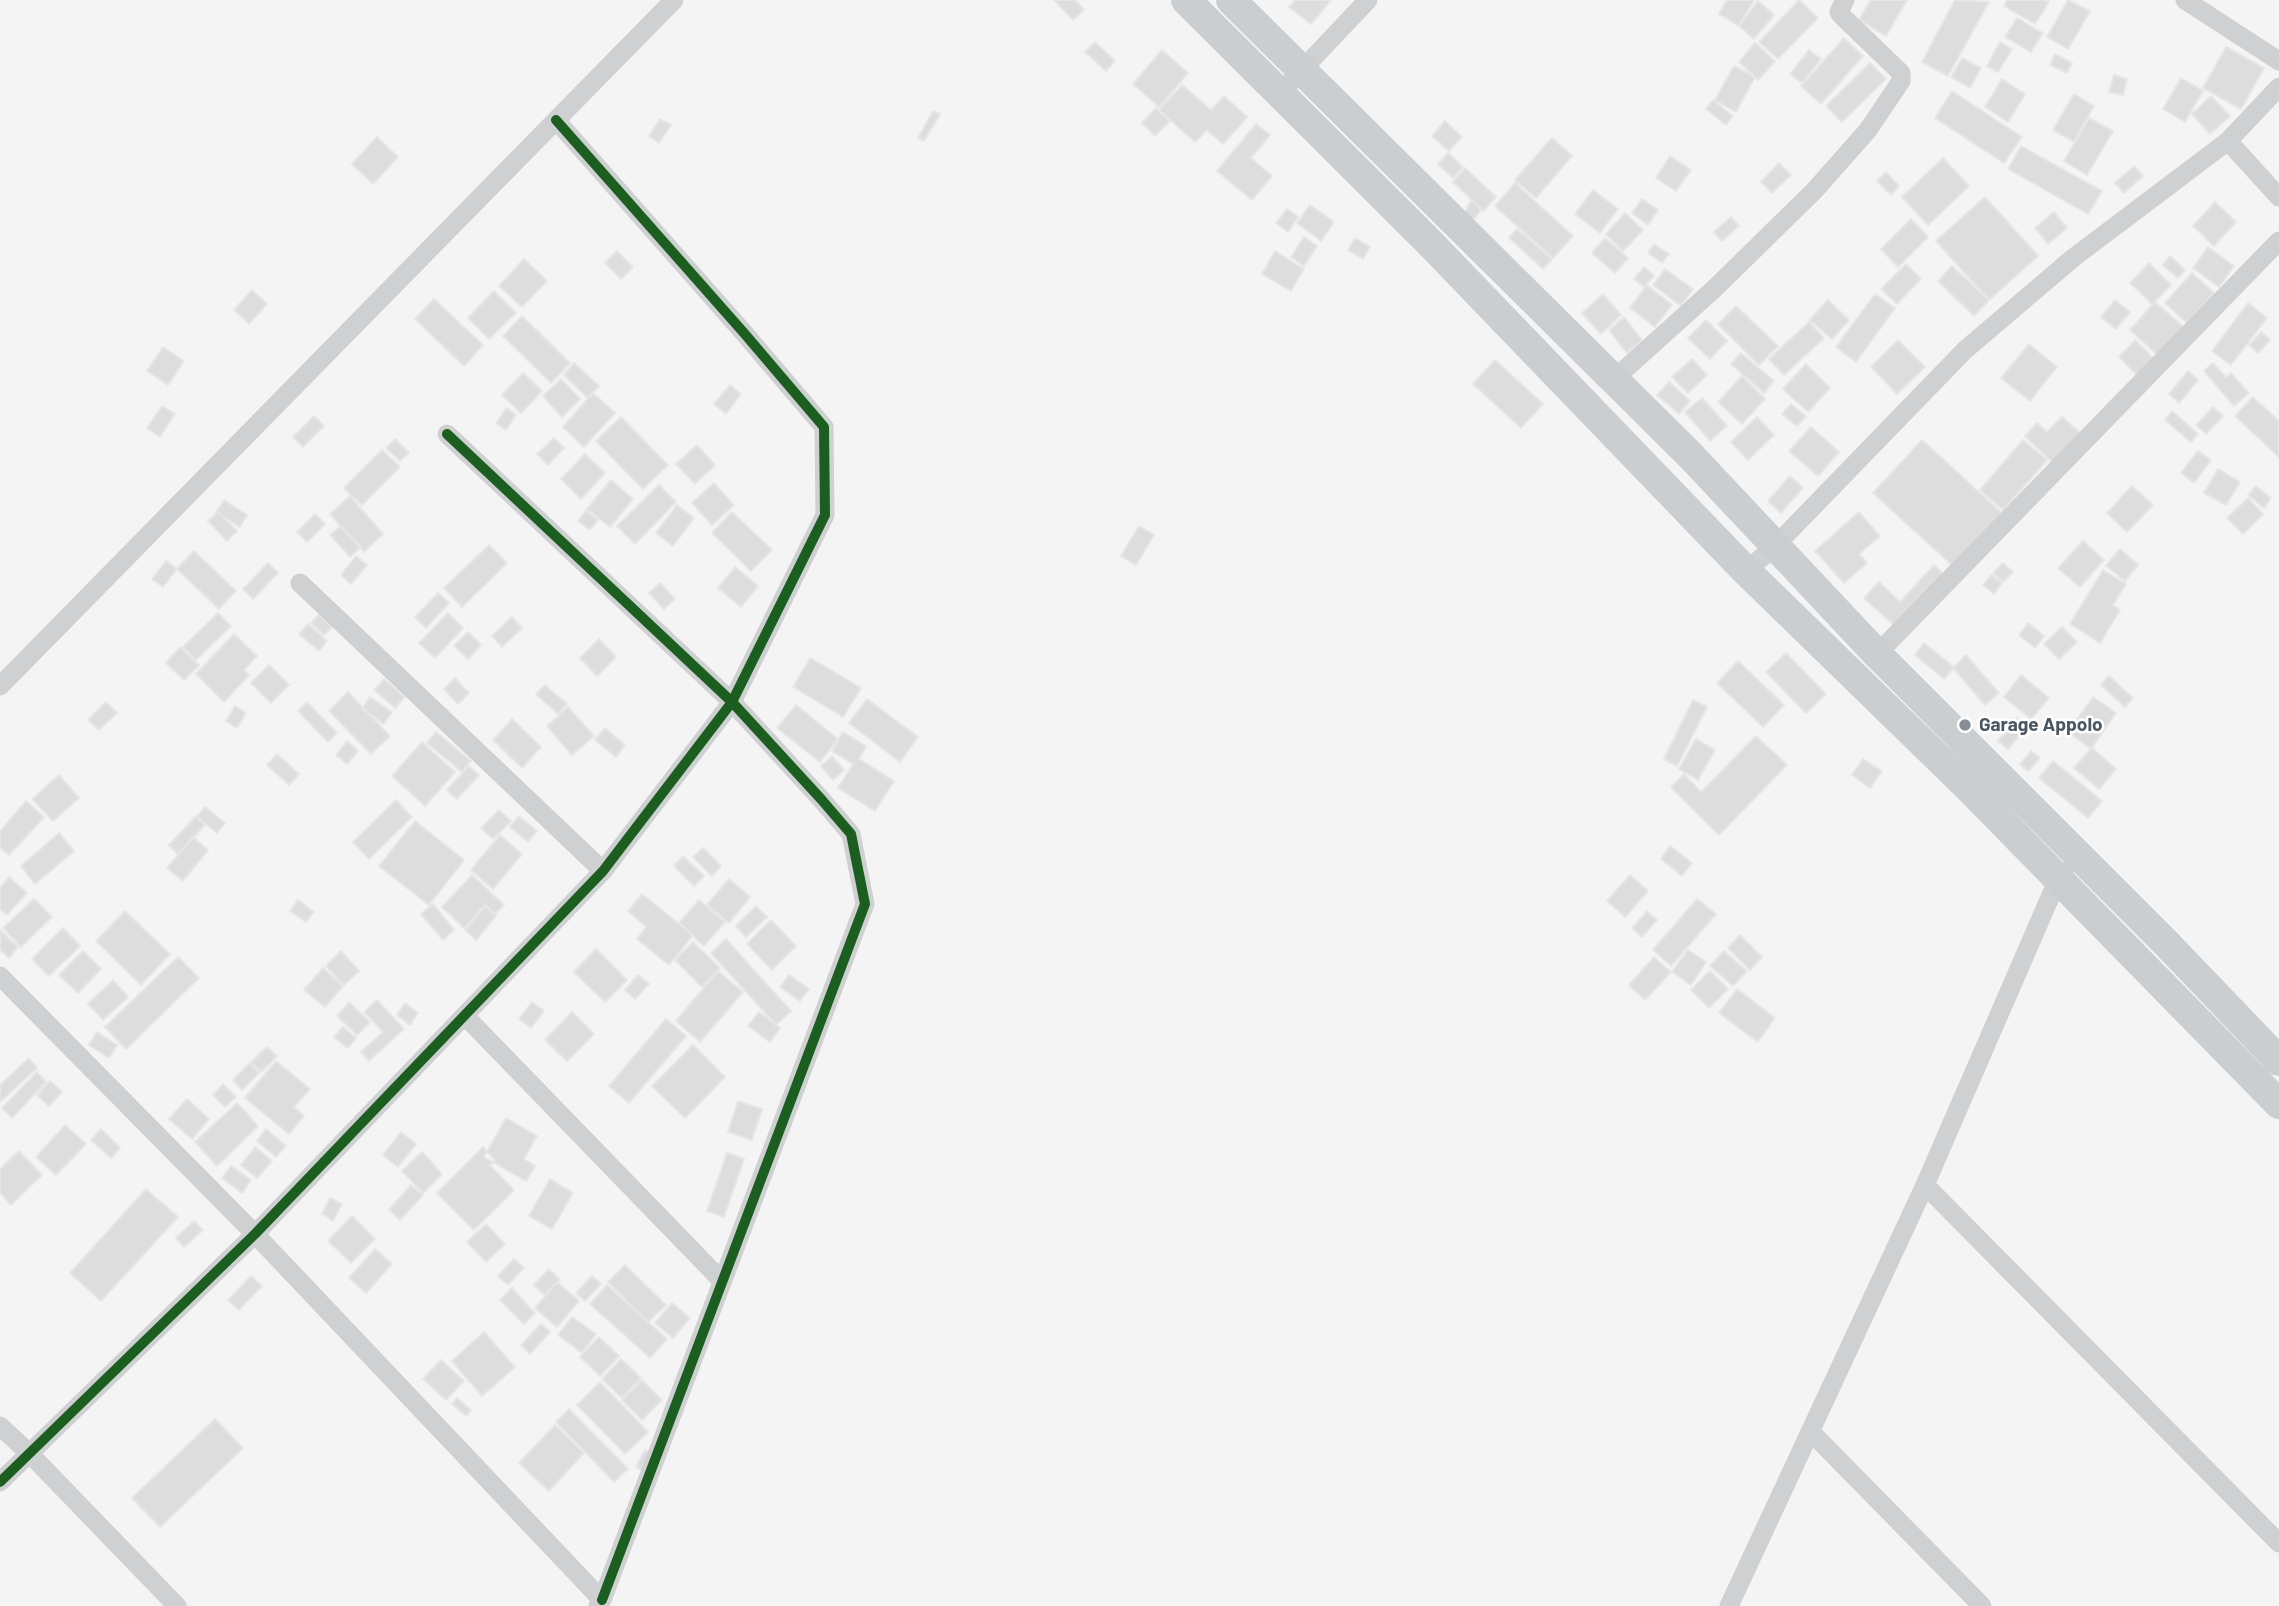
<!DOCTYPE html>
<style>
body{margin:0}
canvas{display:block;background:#f4f4f4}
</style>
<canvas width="2279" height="1606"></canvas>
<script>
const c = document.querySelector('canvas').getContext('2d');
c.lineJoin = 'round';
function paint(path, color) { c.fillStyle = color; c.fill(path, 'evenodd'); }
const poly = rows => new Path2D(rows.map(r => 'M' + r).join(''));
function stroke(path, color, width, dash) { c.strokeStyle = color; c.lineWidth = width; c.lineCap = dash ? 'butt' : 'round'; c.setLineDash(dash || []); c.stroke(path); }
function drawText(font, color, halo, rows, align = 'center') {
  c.font = font + ' Barlow,sans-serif'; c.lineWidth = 5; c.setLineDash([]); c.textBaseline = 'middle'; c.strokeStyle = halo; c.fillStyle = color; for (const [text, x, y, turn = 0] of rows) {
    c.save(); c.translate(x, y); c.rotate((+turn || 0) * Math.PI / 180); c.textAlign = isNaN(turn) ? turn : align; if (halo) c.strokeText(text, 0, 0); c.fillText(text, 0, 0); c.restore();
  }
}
const building = poly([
 [1054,0,1075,0,1084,10,1073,20,1054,0],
 [1295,0,1331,0,1311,24,1289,7,1295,0],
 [1727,0,1754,0,1739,26,1719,14,1727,0],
 [1799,0,1818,18,1778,59,1759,42,1799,0],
 [1871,0,1907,0,1886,36,1859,20,1871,0],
 [1955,0,1989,2,1948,76,1922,62,1955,0],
 [2007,0,2045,0,2049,2,2035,24,2004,6,2007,0],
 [2068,0,2090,11,2068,49,2047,37,2068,0],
 [1758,1,1774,15,1754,39,1739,26,1758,1],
 [2017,18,2043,33,2031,52,2005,37,2017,18],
 [1844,38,1863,56,1821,104,1801,86,1844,38],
 [1095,42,1115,61,1106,71,1085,52,1095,42],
 [2000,42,2012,49,1998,72,1987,66,2000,42],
 [1755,43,1775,61,1758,80,1739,62,1755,43],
 [2226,47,2264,68,2241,109,2203,88,2226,47],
 [1162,50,1188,73,1159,107,1133,84,1162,50],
 [1809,50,1821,59,1802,83,1790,74,1809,50],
 [2055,54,2072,63,2067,73,2050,65,2055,54],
 [1962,58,1981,68,1970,88,1951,77,1962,58],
 [1870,63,1886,79,1842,122,1826,106,1870,63],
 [1734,66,1755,77,1736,112,1715,100,1734,66],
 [2114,75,2127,79,2123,95,2109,92,2114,75],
 [2181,78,2203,91,2185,122,2163,109,2181,78],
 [2002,79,2025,94,2008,122,1985,107,2002,79],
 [1182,85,1211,110,1224,96,1247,117,1223,144,1207,130,1195,142,1159,110,1182,85],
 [1952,91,2022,137,2004,163,1935,118,1952,91],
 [2074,94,2094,106,2074,142,2053,130,2074,94],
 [2211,96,2230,116,2210,134,2192,114,2211,96],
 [1713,100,1733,116,1726,125,1706,109,1713,100],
 [1156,108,1170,121,1155,136,1142,123,1156,108],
 [933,111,940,114,924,141,918,138,933,111],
 [2089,118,2113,131,2087,175,2064,161,2089,118],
 [660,119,671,125,659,143,649,136,660,119],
 [1445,121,1462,137,1449,151,1432,136,1445,121],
 [1256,124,1270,135,1251,158,1272,176,1252,200,1217,171,1256,124],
 [377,137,398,157,373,184,352,164,377,137],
 [1552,138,1572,156,1536,198,1515,180,1552,138],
 [2021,146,2102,191,2088,214,2008,169,2021,146],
 [1448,153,1463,167,1453,178,1438,164,1448,153],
 [1670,156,1691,170,1676,191,1656,178,1670,156],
 [1943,158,1969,186,1928,225,1902,197,1943,158],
 [1779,163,1791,175,1772,193,1761,182,1779,163],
 [2134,166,2143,176,2124,193,2115,183,2134,166],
 [1465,168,1496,197,1483,211,1453,182,1465,168],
 [1886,172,1899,186,1891,195,1877,181,1886,172],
 [1515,183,1573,236,1553,258,1495,206,1515,183],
 [1593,190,1618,209,1600,233,1575,214,1593,190],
 [1985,197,2038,256,1989,300,1936,241,1985,197],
 [1642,199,1658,210,1648,225,1632,213,1642,199],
 [1471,201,1482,208,1473,221,1463,215,1471,201],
 [2215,202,2236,222,2214,246,2193,226,2215,202],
 [1310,205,1334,222,1321,241,1297,223,1310,205],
 [1287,209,1298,217,1288,232,1276,223,1287,209],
 [2054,212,2067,228,2048,244,2035,228,2054,212],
 [1625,213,1643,230,1623,251,1606,234,1625,213],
 [1731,217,1739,226,1722,241,1714,232,1731,217],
 [1911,219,1928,237,1898,267,1881,249,1911,219],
 [1517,229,1552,259,1543,269,1509,238,1517,229],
 [1304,237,1317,246,1304,266,1291,257,1304,237],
 [1355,238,1370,247,1363,259,1348,250,1355,238],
 [1605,238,1628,258,1615,273,1592,253,1605,238],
 [1654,244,1669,254,1662,263,1648,253,1654,244],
 [2208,247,2234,266,2219,287,2193,268,2208,247],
 [617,251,633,267,621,279,605,263,617,251],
 [1275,251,1304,269,1291,291,1262,274,1275,251],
 [2170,256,2185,270,2178,278,2163,265,2170,256],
 [524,259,547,281,522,307,499,286,524,259],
 [2149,263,2171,285,2152,304,2130,283,2149,263],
 [1906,264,1921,279,1897,304,1881,289,1906,264],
 [1952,266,1989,300,1974,316,1938,281,1952,266],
 [1644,267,1654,276,1644,287,1634,279,1644,267],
 [1665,269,1693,289,1681,306,1653,285,1665,269],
 [2192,273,2214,293,2187,323,2165,303,2192,273],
 [1647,285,1672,305,1655,327,1630,308,1647,285],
 [252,290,267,304,249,324,234,310,252,290],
 [494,291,516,313,489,339,468,318,494,291],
 [1603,294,1621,315,1601,334,1582,313,1603,294],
 [1875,294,1895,308,1856,362,1836,347,1875,294],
 [434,299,483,345,464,366,415,319,434,299],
 [1828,300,1849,320,1832,339,1810,320,1828,300],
 [2115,300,2130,312,2116,329,2101,317,2115,300],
 [2155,302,2185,328,2160,357,2130,330,2155,302],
 [2248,303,2267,318,2231,365,2212,351,2248,303],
 [1736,306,1778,346,1759,365,1718,324,1736,306],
 [522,316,570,363,551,383,503,336,522,316],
 [1624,317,1642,340,1627,353,1609,330,1624,317],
 [1706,320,1727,341,1710,359,1688,338,1706,320],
 [1809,322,1824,338,1784,375,1769,359,1809,322],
 [2261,332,2270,340,2258,353,2249,345,2261,332],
 [1898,340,1925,367,1897,394,1871,367,1898,340],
 [2135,340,2155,360,2139,377,2119,357,2135,340],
 [2029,344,2057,367,2030,401,2001,378,2029,344],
 [163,347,184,361,168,385,147,371,163,347],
 [1741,353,1774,381,1764,393,1731,364,1741,353],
 [1692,359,1707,375,1688,393,1672,377,1692,359],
 [1495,360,1543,404,1521,428,1473,384,1495,360],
 [574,363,599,386,588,398,564,375,574,363],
 [2213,363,2226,377,2231,373,2249,393,2234,406,2204,371,2213,363],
 [1806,364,1830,388,1808,412,1783,389,1806,364],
 [2188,371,2198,380,2179,403,2169,394,2188,371],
 [523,373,542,391,521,413,502,395,523,373],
 [1742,376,1765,399,1742,424,1718,402,1742,376],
 [561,379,580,399,562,417,543,396,561,379],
 [1669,382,1690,401,1679,414,1657,395,1669,382],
 [730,385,741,394,726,414,714,404,730,385],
 [593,393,615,413,584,447,563,427,593,393],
 [2253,397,2279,421,2279,457,2235,416,2253,397],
 [1702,398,1727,426,1710,441,1685,412,1702,398],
 [1791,404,1806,416,1797,426,1782,414,1791,404],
 [162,406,175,414,160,437,147,428,162,406],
 [2213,407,2223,416,2206,434,2196,425,2213,407],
 [507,408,516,415,506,430,496,423,507,408],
 [2172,411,2198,434,2191,442,2165,420,2172,411],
 [314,416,324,426,303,447,293,437,314,416],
 [621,417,668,465,643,489,596,441,621,417],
 [1757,417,1774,435,1748,460,1731,442,1757,417],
 [2062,417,2080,433,2052,462,2025,436,2037,423,2047,432,2062,417],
 [1811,427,1839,452,1818,476,1789,451,1811,427],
 [554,438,564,448,548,465,537,454,554,438],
 [395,439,409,453,400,461,386,448,395,439],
 [1922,440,2004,515,1955,568,1873,493,1922,440],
 [2023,440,2047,460,2003,510,1980,490,2023,440],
 [697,445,715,465,695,484,676,464,697,445],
 [382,450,400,467,362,505,344,488,382,450],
 [2198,451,2211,460,2194,483,2181,473,2198,451],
 [585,454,605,473,581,499,561,479,585,454],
 [2218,469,2240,482,2226,505,2204,493,2218,469],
 [1790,476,1803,488,1781,513,1768,501,1790,476],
 [611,480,633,499,610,527,587,509,611,480],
 [714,483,734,505,712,525,692,503,714,483],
 [659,485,676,502,635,544,617,526,659,485],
 [2132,486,2153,505,2127,532,2107,513,2132,486],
 [2256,486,2271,498,2264,508,2248,495,2256,486],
 [350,496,383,534,364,552,330,514,350,496],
 [2248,498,2263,514,2243,534,2227,518,2248,498],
 [224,500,247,515,240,527,216,512,224,500],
 [677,505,694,518,673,546,656,533,677,505],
 [586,510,598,520,590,530,578,521,586,510],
 [218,512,237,531,227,541,208,521,218,512],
 [732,512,772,550,751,571,712,533,732,512],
 [1859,512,1880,536,1859,554,1867,563,1844,583,1815,551,1859,512],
 [315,514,325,524,307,542,297,532,315,514],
 [341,526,361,547,350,557,330,535,341,526],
 [1139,526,1154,535,1136,565,1121,556,1139,526],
 [2083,541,2104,560,2080,587,2058,568,2083,541],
 [489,545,507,563,462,607,444,588,489,545],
 [2120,549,2138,565,2125,581,2106,566,2120,549],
 [194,551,236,591,219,609,177,569,194,551],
 [356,556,367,565,351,584,341,575,356,556],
 [166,561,177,569,163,587,152,579,166,561],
 [268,563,278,573,253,599,243,589,268,563],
 [2003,563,2013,572,2003,582,1993,573,2003,563],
 [1934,565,1943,574,1895,626,1864,598,1879,582,1900,602,1934,565],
 [735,567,758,586,741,607,718,588,735,567],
 [2103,570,2126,584,2113,605,2120,610,2100,643,2070,624,2103,570],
 [1991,575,2002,583,1994,594,1983,585,1991,575],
 [660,583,675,599,664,609,649,593,660,583],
 [438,593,449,603,426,628,415,617,438,593],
 [218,613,231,626,196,660,183,647,218,613],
 [448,613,463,628,435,658,419,643,448,613],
 [319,615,332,627,324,635,311,623,319,615],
 [512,617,522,628,502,647,492,636,512,617],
 [2028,623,2044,636,2035,648,2019,635,2028,623],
 [308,624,327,641,319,651,299,634,308,624],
 [2062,627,2077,642,2059,659,2044,644,2062,627],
 [468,632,481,645,468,659,454,646,468,632],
 [234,634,257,656,244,670,249,675,224,702,196,674,234,634],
 [599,639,616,657,597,676,580,658,599,639],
 [1924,643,1954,667,1944,679,1915,655,1924,643],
 [180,647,199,665,184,680,166,663,180,647],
 [1786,653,1826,694,1806,713,1766,672,1786,653],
 [1966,655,1999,693,1985,705,1953,668,1966,655],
 [810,658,861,688,843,717,793,687,810,658],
 [1738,661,1784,705,1763,727,1717,683,1738,661],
 [269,665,289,685,271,703,251,683,269,665],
 [2021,675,2049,698,2031,719,2004,697,2021,675],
 [2109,676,2133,698,2125,707,2101,685,2109,676],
 [455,678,469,693,458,704,444,689,455,678],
 [384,679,405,697,395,708,374,690,384,679],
 [545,685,567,704,558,714,536,694,545,685],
 [348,692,390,736,371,754,329,711,348,692],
 [370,697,392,712,384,724,362,709,370,697],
 [2093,697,2116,713,2091,749,2068,732,2093,697],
 [867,699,918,737,900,762,849,723,867,699],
 [1693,700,1707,707,1677,766,1664,759,1693,700],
 [106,702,117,713,99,730,88,720,106,702],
 [307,702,337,733,328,742,298,711,307,702],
 [796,705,838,739,820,762,777,728,796,705],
 [235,706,246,713,237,728,226,721,235,706],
 [568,707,594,736,572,755,547,726,568,707],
 [2017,718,2027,726,2008,749,1998,741,2017,718],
 [512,719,541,747,522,768,493,740,512,719],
 [605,728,625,745,616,757,595,740,605,728],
 [436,732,471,761,462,772,427,743,436,732],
 [843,732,866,746,859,759,894,781,875,811,838,788,853,764,832,751,843,732],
 [1756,736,1787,765,1719,835,1671,787,1684,774,1701,792,1756,736],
 [1696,739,1715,750,1698,780,1679,769,1696,739],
 [347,741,358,751,347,764,336,755,347,741],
 [422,742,455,772,425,806,392,776,422,742],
 [2092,748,2116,769,2099,789,2074,768,2092,748],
 [2031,751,2040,758,2028,771,2020,764,2031,751],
 [277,754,299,774,289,785,267,765,277,754],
 [832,756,844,770,833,780,821,766,832,756],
 [1863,759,1882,771,1870,788,1852,775,1863,759],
 [2053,761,2102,801,2088,818,2039,778,2053,761],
 [469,766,479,775,457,799,447,790,469,766],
 [59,775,79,798,53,821,32,799,59,775],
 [396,800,412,817,369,859,353,842,396,800],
 [26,801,44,817,9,855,0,847,0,831,26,801],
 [205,807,225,823,217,833,197,817,205,807],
 [499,810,511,821,493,839,481,828,499,810],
 [196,816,205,825,178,854,169,845,196,816],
 [519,816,537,831,528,842,510,827,519,816],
 [415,821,464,860,429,905,379,866,415,821],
 [59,833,74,851,35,884,21,866,59,833],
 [500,835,522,854,493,889,471,870,500,835],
 [193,837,208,850,183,881,167,868,193,837],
 [1670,846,1692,863,1682,876,1661,859,1670,846],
 [703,848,721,866,712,876,693,857,703,848],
 [683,856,704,876,694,886,674,866,683,856],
 [472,875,504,905,495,914,485,905,464,928,442,907,472,875],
 [1630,875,1648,891,1625,917,1607,901,1630,875],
 [9,877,27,893,7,915,0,909,0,888,9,877],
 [729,879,750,897,729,923,707,905,729,879],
 [642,894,693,935,669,965,637,939,646,927,628,911,642,894],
 [34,899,52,917,21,947,3,928,34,899],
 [1697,899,1716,914,1671,966,1653,950,1697,899],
 [298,900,314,912,306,922,290,911,298,900],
 [699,900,725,922,704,946,679,923,699,900],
 [433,904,454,930,443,940,421,914,433,904],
 [485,906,496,916,476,940,465,930,485,906],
 [756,906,767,917,746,937,736,926,756,906],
 [125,911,170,954,141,985,96,941,125,911],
 [1647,911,1657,920,1642,937,1632,928,1647,911],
 [771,920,796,946,772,970,747,944,771,920],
 [63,928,80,946,49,976,32,959,63,928],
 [0,930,18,947,9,958,0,950,0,930],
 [1740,935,1762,957,1750,970,1728,948,1740,935],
 [726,939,791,1011,776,1025,711,953,726,939],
 [693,942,720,968,702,987,675,960,693,942],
 [596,949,627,980,605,1002,574,972,596,949],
 [1688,950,1706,962,1691,985,1672,972,1688,950],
 [83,951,101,969,78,993,59,975,83,951],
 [341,951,359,971,344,985,326,966,341,951],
 [1724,951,1747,971,1733,986,1710,966,1724,951],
 [178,957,199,978,126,1049,105,1027,178,957],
 [1654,957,1671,972,1645,1000,1629,985,1654,957],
 [323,968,343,986,325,1007,304,990,323,968],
 [718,971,743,992,700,1042,676,1021,718,971],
 [1710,971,1728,989,1709,1008,1691,990,1710,971],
 [638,975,649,984,635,999,625,990,638,975],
 [789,975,809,989,800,1001,780,987,789,975],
 [113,980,128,997,103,1020,88,1004,113,980],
 [1737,989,1775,1018,1758,1042,1719,1013,1737,989],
 [377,1000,404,1029,369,1061,361,1052,383,1032,364,1012,377,1000],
 [349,1002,370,1022,357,1035,337,1016,349,1002],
 [532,1002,544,1011,531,1028,519,1019,532,1002],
 [405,1003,418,1013,410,1025,397,1015,405,1003],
 [572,1012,594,1034,567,1061,545,1040,572,1012],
 [759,1012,780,1028,770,1042,748,1026,759,1012],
 [666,1019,686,1036,629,1103,609,1086,666,1019],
 [343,1027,356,1038,348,1048,334,1037,343,1027],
 [97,1032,117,1045,109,1058,89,1045,97,1032],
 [693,1045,725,1077,685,1118,652,1086,693,1045],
 [267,1047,277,1056,261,1072,251,1062,267,1047],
 [29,1058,37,1068,0,1102,0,1085,29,1058],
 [276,1061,310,1089,294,1107,304,1116,289,1134,245,1098,276,1061],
 [250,1063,259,1073,242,1090,233,1080,250,1063],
 [37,1072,46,1082,12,1118,2,1108,37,1072],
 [50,1081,62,1092,49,1106,37,1095,50,1081],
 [223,1084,236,1097,225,1107,213,1095,223,1084],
 [187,1099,209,1119,192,1139,169,1119,187,1099],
 [738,1101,762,1109,752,1140,728,1132,738,1101],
 [237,1103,258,1126,217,1166,195,1142,237,1103],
 [506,1118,537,1136,524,1159,535,1166,526,1181,484,1157,506,1118],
 [65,1125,86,1144,56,1175,36,1157,65,1125],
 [101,1129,120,1148,111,1158,91,1140,101,1129],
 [266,1129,286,1146,276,1157,257,1141,266,1129],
 [401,1132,416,1144,398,1167,383,1155,401,1132],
 [255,1147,272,1161,257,1178,241,1165,255,1147],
 [483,1147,495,1160,490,1165,514,1190,474,1230,437,1193,483,1147],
 [19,1151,42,1175,11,1205,0,1193,0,1169,19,1151],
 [422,1152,442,1174,423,1193,402,1171,422,1152],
 [727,1153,744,1159,724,1217,707,1211,727,1153],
 [231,1166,251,1180,242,1193,222,1178,231,1166],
 [550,1179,573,1193,552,1229,529,1216,550,1179],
 [411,1185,423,1195,400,1220,389,1210,411,1185],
 [146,1189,178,1217,101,1301,70,1273,146,1189],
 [330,1198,342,1204,333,1221,322,1214,330,1198],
 [352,1216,375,1239,351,1263,328,1241,352,1216],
 [194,1221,203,1230,184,1247,176,1238,194,1221],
 [486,1224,505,1244,486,1262,467,1242,486,1224],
 [375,1249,392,1264,366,1293,349,1278,375,1249],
 [514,1259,524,1268,508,1285,498,1276,514,1259],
 [625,1265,666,1305,648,1322,608,1282,625,1265],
 [549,1269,560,1279,545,1295,534,1285,549,1269],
 [251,1276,262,1286,239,1310,228,1300,251,1276],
 [592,1276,601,1284,585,1301,576,1293,592,1276],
 [557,1282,579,1301,557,1327,535,1308,557,1282],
 [607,1285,667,1339,650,1358,590,1304,607,1285],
 [512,1288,535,1313,524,1324,500,1300,512,1288],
 [672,1303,690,1318,673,1338,655,1323,672,1303],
 [572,1317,596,1334,582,1353,558,1335,572,1317],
 [541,1324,550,1332,530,1354,521,1345,541,1324],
 [484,1332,515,1367,482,1396,452,1361,484,1332],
 [599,1337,619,1356,600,1376,580,1357,599,1337],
 [621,1359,641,1378,622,1398,602,1379,621,1359],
 [441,1360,464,1381,446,1400,423,1379,441,1360],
 [642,1380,662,1400,642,1420,622,1400,642,1380],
 [600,1382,648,1432,625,1454,577,1405,600,1382],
 [457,1398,471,1410,466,1416,452,1404,457,1398],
 [569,1409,628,1469,614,1482,556,1422,569,1409],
 [215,1419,243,1448,160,1527,132,1498,215,1419],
 [555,1425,584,1453,549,1491,519,1463,555,1425],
 [645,1450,657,1456,648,1473,636,1467,645,1450]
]);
paint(building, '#ddddde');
stroke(building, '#e5e6e7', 2);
stroke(poly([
 [2185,0,2279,61],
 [1279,94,1368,0],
 [2228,141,2279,197],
 [1613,380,1714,289,1814,191,1868,130,1901,81,1901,73,1841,15,1839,12,1845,0],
 [447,434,732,702,821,799,851,834,865,904,602,1600],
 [1746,571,1775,546,1965,350,2073,258,2228,141,2279,87],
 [300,583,603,871],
 [1877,654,2279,241],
 [0,686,674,0],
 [0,976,255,1234,602,1600,598,1606],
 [465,1016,722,1281],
 [1925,1185,2279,1543],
 [0,1426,29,1453,177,1606],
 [1810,1431,1982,1606],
 [0,1482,255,1234,603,871,732,702,825,515,824,427,744,333,556,120],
 [1729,1606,1925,1185,2058,879,2064,872]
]), '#ced0d2', 19);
stroke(poly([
 [1186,0,1430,243,1746,571,1968,787,2279,1104],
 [1231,0,1690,455,1877,654,2167,944,2279,1061]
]), '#caced1', 30);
stroke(poly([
 [447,434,732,702,821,799,851,834,865,904,602,1600],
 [0,1482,255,1234,603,871,732,702,825,515,824,427,744,333,556,120]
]), '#1b5e20', 10);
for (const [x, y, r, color] of [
 [1965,725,7,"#868d94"]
]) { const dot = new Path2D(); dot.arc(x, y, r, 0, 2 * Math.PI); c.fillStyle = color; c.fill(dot); stroke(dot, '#fff', 2.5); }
drawText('bold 19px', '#4a5661', '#fff', [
 ["Garage Appolo",1979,725]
], 'left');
</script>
